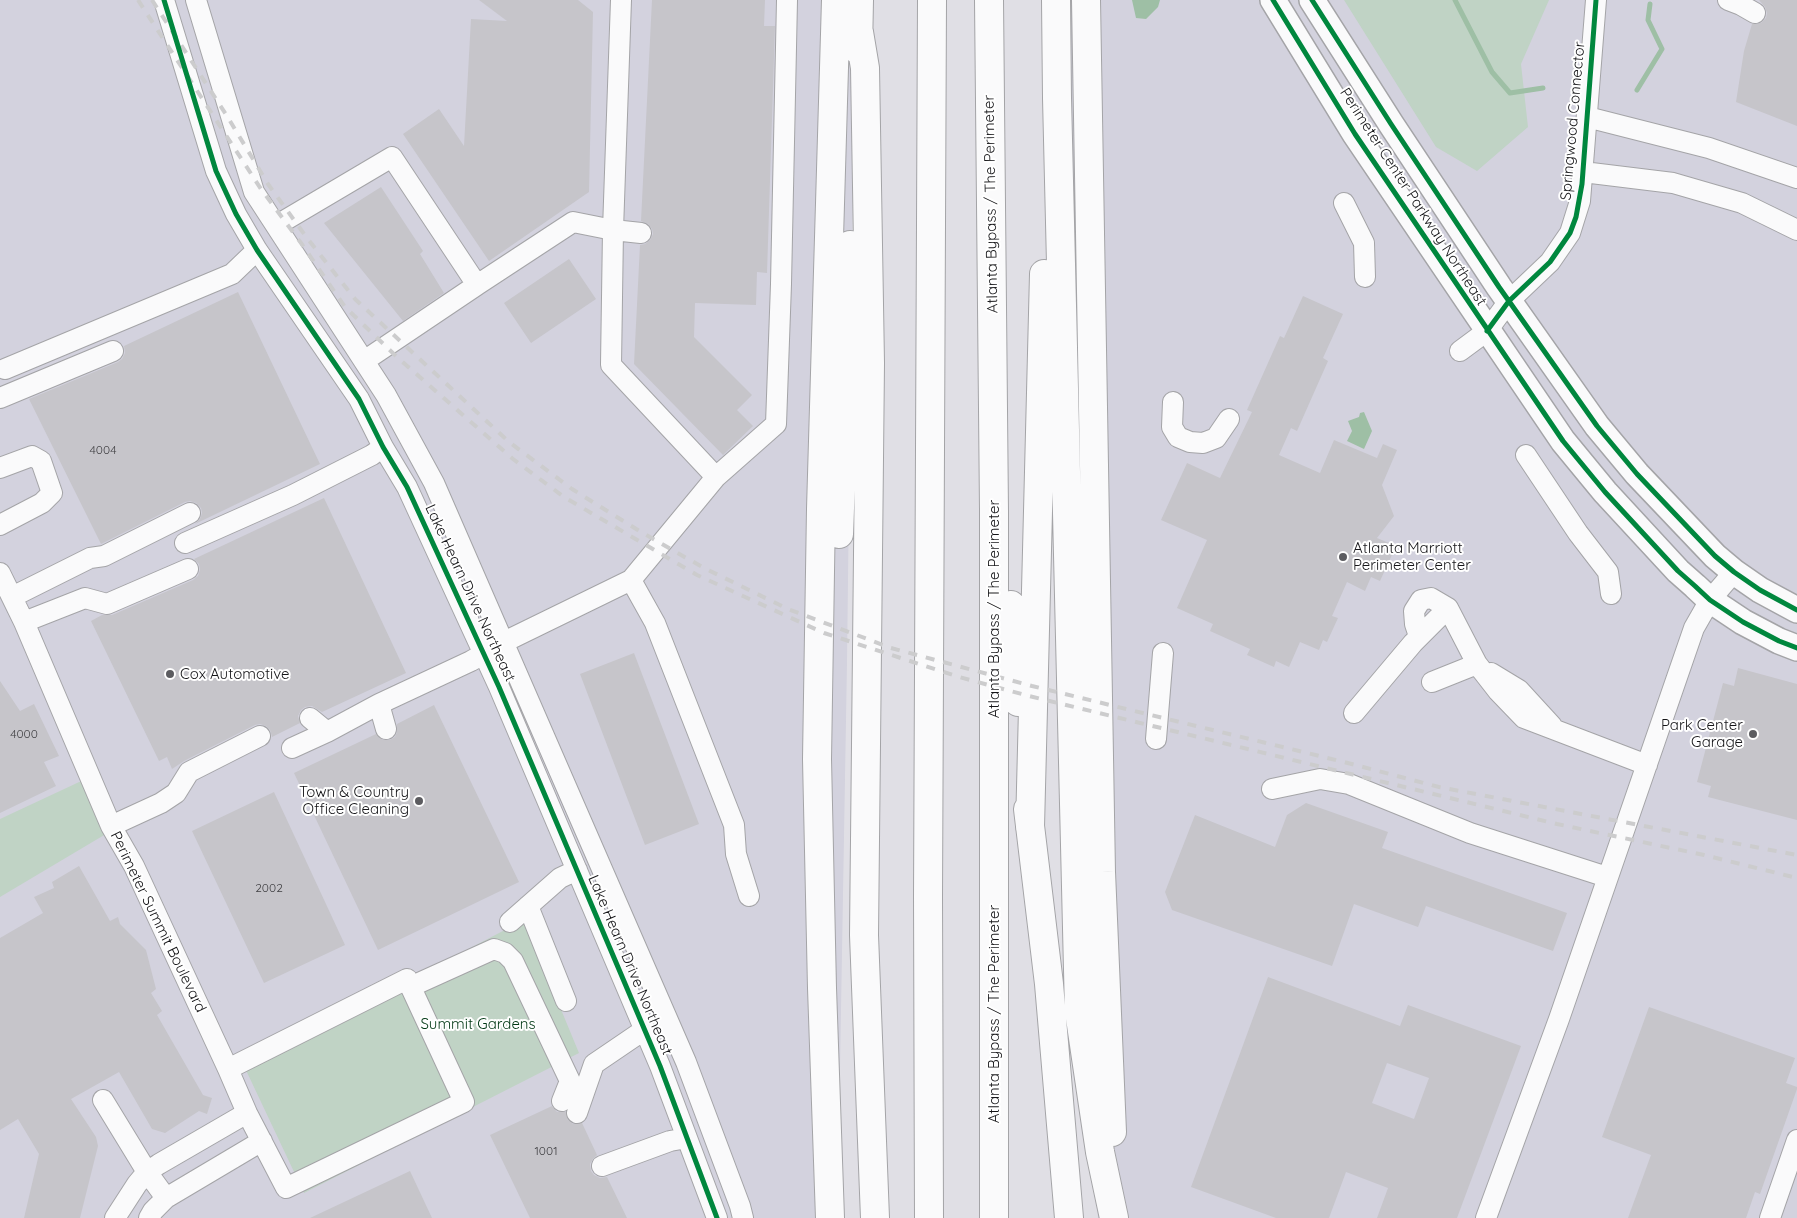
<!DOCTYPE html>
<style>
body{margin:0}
canvas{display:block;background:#e0dfe5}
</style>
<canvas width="1797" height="1218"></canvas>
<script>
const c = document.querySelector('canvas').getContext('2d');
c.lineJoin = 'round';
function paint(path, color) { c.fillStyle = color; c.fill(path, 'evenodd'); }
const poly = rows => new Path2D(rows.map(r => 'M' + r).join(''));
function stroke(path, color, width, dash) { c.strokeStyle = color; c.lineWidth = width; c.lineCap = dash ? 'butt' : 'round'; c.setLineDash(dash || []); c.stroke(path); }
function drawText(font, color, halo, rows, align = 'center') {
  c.font = font + ' Quicksand,sans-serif'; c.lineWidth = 4; c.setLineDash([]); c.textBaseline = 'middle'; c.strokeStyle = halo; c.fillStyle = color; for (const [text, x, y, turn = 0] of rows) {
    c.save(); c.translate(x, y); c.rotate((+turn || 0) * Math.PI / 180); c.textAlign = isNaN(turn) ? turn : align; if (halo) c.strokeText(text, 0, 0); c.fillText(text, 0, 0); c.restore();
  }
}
paint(poly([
 [0,0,855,0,847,662,838,1185,836,1218,0,1218],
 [1065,0,1797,0,1797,1218,1098,1218,1083,981]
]), '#d3d2de');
paint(poly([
 [1344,0,1549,0,1521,64,1528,127,1477,171,1436,147],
 [92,776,116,828,0,897,0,819],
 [524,920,579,1053,304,1193,244,1066]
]), '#c0d3c5');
paint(poly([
 [1132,0,1160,0,1158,7,1146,19,1136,18],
 [1364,412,1372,431,1364,449,1347,441,1352,431,1348,421,1359,417,1360,413]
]), '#9ebfa5');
stroke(poly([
 [1455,0,1492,72,1510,93,1543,88],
 [1637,90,1662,49,1648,20,1650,4]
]), '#9ebfa5', 5);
paint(poly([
 [479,0,578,0,593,12,589,192,489,261,403,134,439,109,464,146,471,19,507,21],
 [652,0,765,0,764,26,775,26,767,273,757,272,756,305,695,303,694,337,752,395,737,410,753,426,723,455,634,364,640,245,645,244,650,240,653,234,652,229,648,224,641,221],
 [1759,0,1797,0,1797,126,1736,102,1744,51,1752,24,1761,23,1766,18,1767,13,1765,7],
 [381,187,423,251,420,254,444,293,403,321,324,223],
 [569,259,596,299,531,343,504,303],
 [238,292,320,464,195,524,200,519,202,513,201,508,196,503,190,501,185,502,101,544,29,399,118,362,122,359,125,353,124,346],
 [1303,296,1343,314,1323,358,1328,361,1297,431,1291,428,1279,455,1320,473,1334,440,1377,458,1383,444,1397,450,1382,485,1394,516,1377,538,1396,546,1380,581,1371,577,1365,591,1347,582,1332,616,1338,618,1327,642,1323,640,1319,650,1300,642,1289,667,1276,661,1274,667,1247,655,1250,649,1210,631,1213,624,1177,608,1207,540,1161,520,1187,463,1220,478,1252,412,1247,410,1280,336,1284,338],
 [324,498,406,673,322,712,312,706,305,707,301,710,298,716,300,723,272,737,270,730,266,726,260,724,255,725,184,761,172,769,167,757,159,761,91,621,102,615,112,615,193,580,198,576,200,570,199,564,194,559],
 [634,653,699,824,645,845,580,674],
 [1738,668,1797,684,1797,820,1708,797,1711,786,1697,782,1723,683,1734,686],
 [0,681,20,711,34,704,59,756,44,762,56,786,0,813],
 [434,705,519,882,378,950,294,773,376,734,383,740,390,740,395,737,397,732,397,724],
 [274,792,345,945,264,983,192,831],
 [1306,803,1388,832,1382,848,1567,913,1553,951,1426,906,1418,927,1354,904,1332,966,1172,910,1165,892,1195,815,1275,847,1287,815],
 [79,866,110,921,118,917,120,924,146,950,156,989,151,993,162,1011,157,1015,203,1095,212,1098,207,1114,199,1111,165,1133,152,1129,119,1072,71,1099,96,1137,98,1146,80,1218,24,1218,39,1154,18,1119,0,1130,0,938,43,913,34,897,54,888,52,882],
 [1268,977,1400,1026,1408,1005,1521,1046,1457,1218,1377,1218,1388,1188,1346,1172,1329,1218,1276,1218,1191,1187],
 [1387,1063,1429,1078,1414,1119,1372,1103],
 [1649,1007,1795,1058,1786,1083,1797,1087,1797,1089,1760,1194,1755,1192,1746,1218,1628,1218,1651,1155,1602,1137],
 [552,1106,557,1112,566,1112,568,1120,573,1124,582,1123,597,1155,593,1159,590,1164,591,1171,594,1175,600,1178,607,1177,627,1218,530,1218,490,1135],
 [410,1171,432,1218,310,1218]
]), '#c6c5ca');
const minor = poly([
 [164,0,216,171,236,214,257,250,359,399,383,447,407,487,499,687,660,1066,717,1218],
 [196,0,254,192,386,395,434,483,686,1062,740,1206,743,1218],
 [621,0,613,230,611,365,716,477],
 [1728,0,1741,5,1755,13],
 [1587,117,1709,148,1797,178],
 [1583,172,1673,183,1742,203,1797,230],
 [1344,203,1364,243,1365,277],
 [277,225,392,157,477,285,364,361],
 [477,285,573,222,613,230,641,233],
 [1460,351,1487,331,1509,301,1550,262,1570,233,1580,201,1596,0],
 [5,369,232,274,257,250],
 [0,398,113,351],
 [1173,402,1172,427,1178,437,1190,442,1203,443,1216,438,1229,419],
 [1526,455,1578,533,1608,572,1611,594],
 [0,468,32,456,41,461,52,493,42,503,0,525],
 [185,543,293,495,372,455,383,447],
 [0,573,24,622,111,826,134,866,228,1069,247,1113,286,1188,464,1102,407,979,228,1069],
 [631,580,655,623,734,825,736,854,749,896],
 [12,597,90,558,104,556,190,513],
 [24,622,85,598,107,604,188,569],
 [1419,636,1415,624,1414,611,1421,600,1431,598,1448,608,1477,664,1498,691,1524,718,1647,765],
 [1491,673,1519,690,1552,726],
 [1432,682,1477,664],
 [379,704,386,729],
 [1354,713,1413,643,1448,608],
 [310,718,327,732],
 [1156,739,1163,653],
 [292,748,327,732,379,704,471,661,504,642,631,580,716,477,776,424,781,284,787,0],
 [1272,789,1320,779,1349,784,1470,833,1607,877],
 [111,826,161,803,176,793,189,772,260,736],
 [528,906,566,1001],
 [510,922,560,878,577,870],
 [410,987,494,949,505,953,513,961,570,1081,562,1101],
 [103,1100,147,1172,166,1198],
 [577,1113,594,1064,644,1030],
 [602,1166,670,1141,687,1138],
 [115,1218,137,1184,147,1172,159,1164,247,1113],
 [149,1218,153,1211,166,1198,262,1141],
 [1486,1218,1559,1019,1694,628,1710,600,1734,572],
 [1770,1218,1797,1140]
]);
const major = poly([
 [1273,0,1355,134,1563,441,1605,492,1678,571,1695,586,1710,600,1743,622,1779,641,1797,648],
 [1312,0,1391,124,1499,287,1597,426,1637,474,1715,556,1734,572,1760,590,1797,610]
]);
const highway = poly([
 [989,0,994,511,994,1218],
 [1056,0,1057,98,1079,1011,1100,1152,1114,1218],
 [1086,0,1101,872,1112,1132],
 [859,32,865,68,870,363,864,935,875,1218],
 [858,50,859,0],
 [839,534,850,245],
 [1011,605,1018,702],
 [1028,809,1049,984,1069,1218],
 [1030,827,1044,274],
 [830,1218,822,988,817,759,821,509,836,0],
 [929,1218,928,895,932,0]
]);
stroke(minor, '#a4a4a7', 22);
stroke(major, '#a4a4a7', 28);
stroke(highway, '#a4a4a7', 30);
stroke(minor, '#fafafb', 20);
stroke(major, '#fafafb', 25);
stroke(highway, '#fafafb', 28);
stroke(poly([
 [138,0,261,189,301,243,345,307,397,357,513,459,564,497,697,575,824,633,959,677,1029,696,1557,824,1704,855,1797,878],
 [152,0,227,116,268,184,307,238,355,299,509,442,572,489,641,532,704,568,788,609,891,648,1032,686,1344,762,1439,787,1797,855]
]), '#cccccd', 4, [9, 9]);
stroke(poly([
 [164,0,216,171,236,214,257,250,359,399,383,447,407,487,499,687,660,1066,717,1218],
 [1273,0,1355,134,1563,441,1605,492,1678,571,1695,586,1710,600,1743,622,1779,641,1797,648],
 [1312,0,1391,124,1499,287,1597,426,1637,474,1715,556,1734,572,1760,590,1797,610],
 [1487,331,1509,301,1550,262,1570,233,1576,217,1582,184,1596,0]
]), '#00873e', 5);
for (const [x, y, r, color] of [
 [1343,557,5,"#5c5c60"],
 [170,674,5,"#5c5c60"],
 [1753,734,5,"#5c5c60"],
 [419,801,5,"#5c5c60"]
]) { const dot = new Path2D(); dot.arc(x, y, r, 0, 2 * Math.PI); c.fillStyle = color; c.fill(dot); stroke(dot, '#fff', 2); }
drawText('12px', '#414144', null, [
 ["4004",103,450],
 ["4000",24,734],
 ["2002",269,888],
 ["1001",546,1151]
]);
drawText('15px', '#151518', '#fff', [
 ["Springwood Connector",1573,121,-85],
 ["Perimeter Center Parkway Northeast",1413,197,57],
 ["Atlanta Bypass / The Perimeter",991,204,-91],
 ["Lake Hearn Drive Northeast",470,593,65],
 ["Atlanta Bypass / The Perimeter",994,609,-90],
 ["Perimeter Summit Boulevard",158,922,64],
 ["Lake Hearn Drive Northeast",630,965,67],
 ["Atlanta Bypass / The Perimeter",994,1014,-90]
]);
drawText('15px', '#151518', '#fff', [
 ["Atlanta Marriott",1353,548],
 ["Perimeter Center",1353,565],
 ["Cox Automotive",180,674],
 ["Park Center",1743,725,"right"],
 ["Garage",1743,742,"right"],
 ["Town & Country",409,792,"right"],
 ["Office Cleaning",409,809,"right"]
], 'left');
drawText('15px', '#003814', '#fff', [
 ["Summit Gardens",478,1024]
]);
</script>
